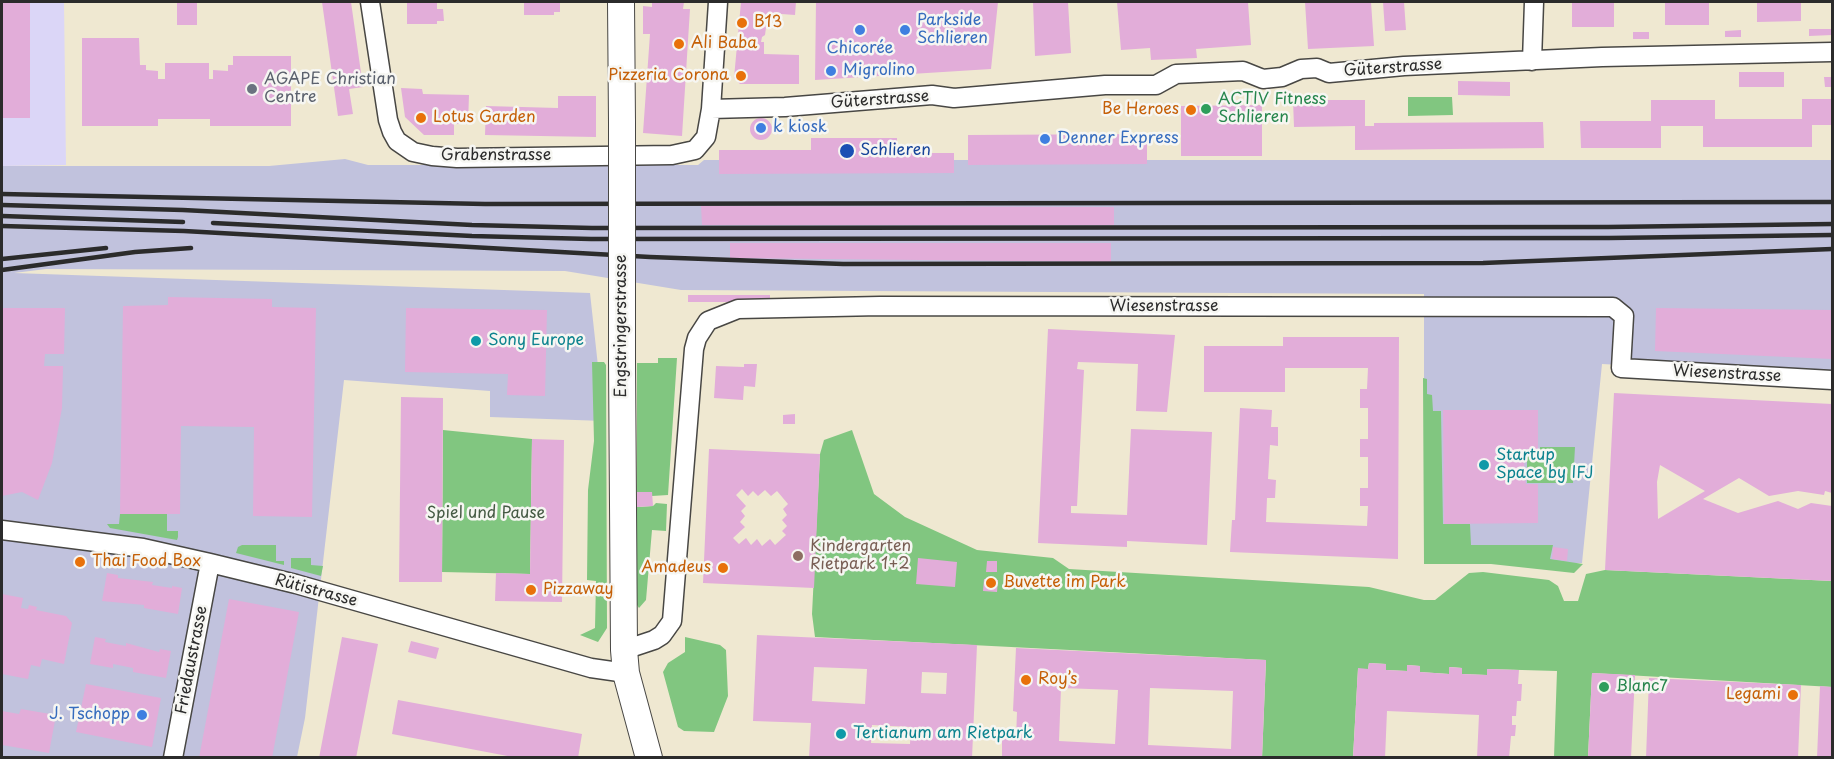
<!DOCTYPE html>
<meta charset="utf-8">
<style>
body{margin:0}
#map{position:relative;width:1834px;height:759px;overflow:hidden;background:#efe8d1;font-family:"Playpen Sans",sans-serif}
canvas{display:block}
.frame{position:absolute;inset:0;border:3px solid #2b2b2b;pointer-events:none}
</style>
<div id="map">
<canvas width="1834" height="759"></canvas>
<div class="frame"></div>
</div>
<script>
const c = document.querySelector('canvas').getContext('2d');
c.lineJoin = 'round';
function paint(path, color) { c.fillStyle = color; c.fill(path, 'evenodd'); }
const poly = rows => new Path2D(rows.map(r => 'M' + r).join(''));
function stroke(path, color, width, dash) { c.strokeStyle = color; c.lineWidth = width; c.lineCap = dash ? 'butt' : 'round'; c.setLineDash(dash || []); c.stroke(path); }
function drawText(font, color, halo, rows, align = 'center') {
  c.font = font + ' "Playpen Sans",sans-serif'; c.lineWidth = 5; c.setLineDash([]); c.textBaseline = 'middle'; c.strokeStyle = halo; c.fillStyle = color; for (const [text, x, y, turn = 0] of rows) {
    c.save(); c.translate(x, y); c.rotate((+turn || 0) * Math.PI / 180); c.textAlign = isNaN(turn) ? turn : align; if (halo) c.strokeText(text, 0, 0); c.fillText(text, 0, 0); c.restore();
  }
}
paint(poly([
 [2,2,64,2,66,165,2,166]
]), '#dbd6f7');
paint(poly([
 [345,159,368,165,698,165,704,160,1832,160,1832,376,1602,364,1582,563,1424,564,1424,294,681,290,565,271,46,269,14,273,590,293,604,421,490,417,490,391,344,380,305,718,297,757,2,757,2,166,269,166]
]), '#c1c2dd');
paint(poly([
 [1408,97,1452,97,1453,115,1408,116],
 [658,358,677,358,668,495,652,496,652,492,637,492,637,363,658,363],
 [592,362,604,362,606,365,607,628,598,642,580,635,595,628,596,581,587,580,588,490,594,441],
 [1423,378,1427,379,1427,394,1432,395,1433,411,1441,411,1443,524,1470,524,1471,545,1553,545,1550,559,1583,564,1574,573,1491,564,1424,564],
 [443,430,532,439,530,574,442,572],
 [852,430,874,494,905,517,977,550,1053,558,1069,569,1369,587,1424,600,1435,600,1469,573,1483,572,1549,580,1558,586,1564,601,1578,601,1586,574,1605,570,1832,581,1832,687,1592,673,1588,757,1554,757,1557,671,1487,669,1487,675,1462,674,1462,668,1450,667,1449,674,1420,672,1420,666,1407,665,1407,671,1386,670,1386,664,1369,663,1368,669,1358,669,1353,757,1262,758,1266,660,815,637,812,614,820,454,824,440],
 [1540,447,1575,447,1573,483,1527,483,1527,451,1540,450],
 [656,503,667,504,666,531,652,530,646,600,639,608,637,605,637,507,653,506],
 [120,514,167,514,167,531,178,531,178,537,177,540,110,528,107,524,119,524],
 [242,545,276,545,276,561,284,561,284,565,236,553,238,547],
 [291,558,311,558,311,565,323,566,321,576,291,568],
 [685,637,720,645,726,650,728,696,714,732,684,731,678,727,663,672,668,663,685,652]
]), '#81c680');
paint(poly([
 [2,2,30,2,30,118,2,118],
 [177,2,197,2,197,25,177,25],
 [322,2,351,2,363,87,349,89,353,114,338,116],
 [407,2,437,2,437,9,443,9,444,21,437,21,437,24,407,24],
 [524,2,560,2,560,12,554,12,554,15,524,15],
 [652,2,684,2,683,9,690,9,682,136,643,133,650,34,643,34,643,6,652,7],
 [741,2,796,2,795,15,768,13,765,35,762,37,761,42,764,42,764,54,799,55,799,84,740,84,734,78],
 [816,2,998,2,991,69,815,80],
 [1033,2,1068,2,1071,53,1035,56],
 [1117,2,1248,2,1251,45,1196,49,1197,58,1151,60,1150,48,1121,50],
 [1305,2,1371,2,1374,46,1308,49],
 [1383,2,1404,2,1406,30,1385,31],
 [1572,2,1614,2,1614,27,1572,27],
 [1665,2,1709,2,1709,25,1665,25],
 [1757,2,1801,2,1801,21,1757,22],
 [1809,29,1832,29,1832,35,1809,36],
 [1741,30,1741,37,1725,37,1725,31],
 [1633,32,1649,32,1649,39,1633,39],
 [82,38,139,38,140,65,146,65,146,70,158,71,158,79,165,79,165,63,209,63,209,79,213,79,213,70,228,71,228,65,233,65,233,56,291,56,291,126,210,126,210,119,158,119,158,126,82,126],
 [1739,72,1784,72,1784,87,1739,87],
 [1824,77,1832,77,1832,87,1825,87],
 [1458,81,1510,82,1510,96,1458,95],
 [401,88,422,89,423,94,469,95,468,124,454,124,454,135,424,135,405,117],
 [558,96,596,96,596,137,485,135,486,106,558,108],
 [1802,99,1832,99,1832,125,1812,125,1812,147,1703,147,1703,126,1661,126,1661,148,1581,148,1580,121,1651,121,1651,100,1715,100,1715,119,1802,119],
 [1293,100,1365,100,1365,126,1374,126,1374,123,1543,122,1544,148,1355,150,1355,126,1294,127],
 [1262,105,1262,156,1181,156,1181,106],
 '750 129a11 11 0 1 1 22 0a11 11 0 1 1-22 0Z',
 [1147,134,1147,164,968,165,968,135],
 [811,138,897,138,897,153,954,153,954,173,719,174,719,150,811,150],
 [701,206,1114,207,1114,225,702,225],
 [730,243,1111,243,1111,262,730,258],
 [688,295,770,295,770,302,688,302],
 [168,297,272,299,272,307,316,308,312,517,253,516,254,427,181,426,180,514,120,514,123,306,168,305],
 [2,308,65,308,64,354,45,354,44,366,63,366,62,408,52,463,38,500,22,492,2,496],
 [406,308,547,310,545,396,507,395,508,374,405,372],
 [1656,308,1832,310,1832,359,1655,351],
 [1048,329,1175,335,1167,412,1136,411,1138,364,1078,362,1077,369,1084,370,1077,506,1071,506,1071,513,1127,515,1131,429,1212,432,1207,545,1127,541,1127,547,1038,543],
 [1283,337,1399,337,1398,559,1230,552,1232,520,1235,520,1240,408,1272,410,1271,427,1278,427,1278,446,1270,445,1268,479,1276,480,1275,498,1267,498,1266,522,1367,526,1368,506,1360,506,1360,488,1368,488,1368,457,1360,457,1360,439,1368,439,1368,408,1360,408,1360,389,1367,389,1368,368,1285,368,1285,392,1204,392,1204,346,1283,346],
 [744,364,757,364,755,387,744,386,743,400,714,398,716,366,744,367],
 [1614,393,1832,404,1832,493,1825,491,1824,495,1798,491,1769,496,1739,478,1703,499,1738,513,1778,501,1798,509,1811,503,1832,506,1832,581,1605,570],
 [1660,465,1705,491,1658,519,1657,482],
 [401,397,443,398,442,582,399,582],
 [1443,410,1538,410,1538,449,1525,449,1524,472,1526,484,1538,484,1538,523,1444,524],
 [795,414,795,424,783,424,783,415],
 [532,439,564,440,562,602,495,601,496,573,530,574],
 [709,449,820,454,814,588,703,583],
 [742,489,748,496,753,491,758,496,765,490,771,496,777,491,788,504,783,509,787,515,782,520,787,526,782,531,786,535,775,545,770,539,762,546,757,539,751,545,746,538,739,544,733,538,745,527,740,522,745,516,741,511,746,506,736,495],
 [637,492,652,492,653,506,637,507],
 [1553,547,1568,549,1567,561,1552,559],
 [918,558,957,562,955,587,916,584],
 [987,561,997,561,997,572,986,572],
 [107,573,118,575,118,578,153,582,152,585,172,588,172,586,182,588,178,614,144,608,144,605,102,601],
 [984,579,998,580,997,592,983,591],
 [2,594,23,598,21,608,28,609,29,605,37,607,36,610,66,616,72,623,64,664,42,659,40,667,31,665,28,679,2,674],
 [229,599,299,612,272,758,199,758],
 [757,635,977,645,972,758,809,758,811,723,753,721],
 [814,667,867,669,865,704,812,701],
 [922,672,947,673,946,694,921,693],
 [872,725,911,727,910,744,871,743],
 [95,637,106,639,105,642,126,646,126,643,159,652,160,649,171,651,166,678,133,672,133,668,113,664,113,668,90,664],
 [342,637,378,644,356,758,319,758],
 [411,641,439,648,436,659,408,652],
 [1016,648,1266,660,1262,758,1002,758,1002,738,1016,739,1017,712,1013,711],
 [1061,688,1118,690,1115,744,1059,741],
 [1150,688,1233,691,1231,749,1148,745],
 [1369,663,1386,664,1386,670,1407,671,1407,665,1420,666,1420,672,1449,674,1449,667,1462,668,1462,674,1487,675,1487,669,1519,670,1518,684,1522,684,1521,701,1517,701,1516,716,1512,716,1512,725,1516,725,1515,736,1511,736,1509,758,1477,758,1479,715,1387,711,1385,758,1353,758,1358,668,1368,669],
 [1592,673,1635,675,1631,758,1588,758],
 [1649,678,1801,685,1798,758,1646,758],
 [86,684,161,698,152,747,76,732],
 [1820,686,1832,687,1832,758,1817,758],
 [398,700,582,734,578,758,518,758,392,734],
 [21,709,56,715,49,753,2,745,2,711,19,714]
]), '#e2add9');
const minor = poly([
 [370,2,388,120,392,132,397,141,413,152,432,156,457,158,672,155,695,150,706,137,711,109,718,2],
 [1532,61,1534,2],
 [711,109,785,107,932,95,954,98,1105,85,1156,85,1176,74,1243,71,1263,79,1282,77,1301,69,1317,68,1329,73,1404,66,1602,57,1832,52],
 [2,530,143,548,210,563,296,584,591,668,626,673],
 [624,650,654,640,662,635,672,621,694,349,697,338,708,321,738,309,880,306,1613,307,1624,316,1621,368,1832,380],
 [173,758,210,563]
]);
const secondary = poly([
 [621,2,622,123],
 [622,360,624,650,626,673,649,758]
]);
stroke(minor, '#484744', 21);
stroke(secondary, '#484744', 28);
stroke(minor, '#fff', 18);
stroke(secondary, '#fff', 26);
stroke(poly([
 [2,194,485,204,1832,202],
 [2,205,183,210,472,225,592,228,1608,227,1832,224],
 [2,216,183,222],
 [213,223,472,236,591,239,1609,238,1832,235],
 [2,226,184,231,650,257,843,264,1483,263,1832,249],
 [2,259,106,248],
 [2,270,135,252,191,248]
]), '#2b2b2b', 4.5);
const secondaryBridge = poly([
 [622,123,622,360]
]);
stroke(secondaryBridge, '#484744', 28, []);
stroke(secondaryBridge, '#fff', 26);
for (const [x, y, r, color] of [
 [742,23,6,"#e8710a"],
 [860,30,6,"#3f7fe0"],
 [905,30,6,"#3f7fe0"],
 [679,44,6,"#e8710a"],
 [831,71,6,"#3f7fe0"],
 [741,76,6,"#e8710a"],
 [252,89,6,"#6b7280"],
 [1206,109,6,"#2e9e5b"],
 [1191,110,6,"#e8710a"],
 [421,118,6,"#e8710a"],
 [761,128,6,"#3f7fe0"],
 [1045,139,6,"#3f7fe0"],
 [847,151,8,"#1a4fb4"],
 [476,341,6,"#0f9aa8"],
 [1484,465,6,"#0f9aa8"],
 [798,556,6,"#8d6e63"],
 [80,562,6,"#e8710a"],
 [723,568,6,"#e8710a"],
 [991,583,6,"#e8710a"],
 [531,590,6,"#e8710a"],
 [1026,680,6,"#e8710a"],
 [1604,687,6,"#2e9e5b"],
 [1793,695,6,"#e8710a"],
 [142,715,6,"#3f7fe0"],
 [841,734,6,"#0f9aa8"]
]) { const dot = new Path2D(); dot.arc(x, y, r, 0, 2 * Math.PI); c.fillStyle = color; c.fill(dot); stroke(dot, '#f6f6f2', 2); }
drawText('16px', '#366cbe', '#f6f6f2', [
 ["Parkside",917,21],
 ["Schlieren",917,39],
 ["Chicorée",860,49,"center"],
 ["Migrolino",843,71],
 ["k kiosk",773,128],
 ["Denner Express",1057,139],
 ["J. Tschopp",130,715,"right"]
], 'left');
drawText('16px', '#c56008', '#f6f6f2', [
 ["B13",754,23],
 ["Ali Baba",691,44],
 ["Pizzeria Corona",729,76,"right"],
 ["Be Heroes",1179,110,"right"],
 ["Lotus Garden",433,118],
 ["Thai Food Box",92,562],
 ["Amadeus",711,568,"right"],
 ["Buvette im Park",1003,583],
 ["Pizzaway",543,590],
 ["Roy’s",1038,680],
 ["Legami",1781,695,"right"]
], 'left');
drawText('16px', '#2b2b2b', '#f6f6f2', [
 ["Güterstrasse",1393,68,-4],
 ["Güterstrasse",880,100,-4],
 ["Grabenstrasse",496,156],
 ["Wiesenstrasse",1164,307],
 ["Engstringerstrasse",622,326,-90],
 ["Wiesenstrasse",1727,374,3],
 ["Rütistrasse",316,591,15],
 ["Friedaustrasse",192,660,-79]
]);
drawText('16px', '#5b616d', '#f6f6f2', [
 ["AGAPE Christian",264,80],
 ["Centre",264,98]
], 'left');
drawText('16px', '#27864d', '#f6f6f2', [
 ["ACTIV Fitness",1218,100],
 ["Schlieren",1218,118],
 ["Blanc7",1616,687]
], 'left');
drawText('16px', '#164399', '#f6f6f2', [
 ["Schlieren",860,151]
], 'left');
drawText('16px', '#0d838f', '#f6f6f2', [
 ["Sony Europe",488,341],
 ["Startup",1496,456],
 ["Space by IFJ",1496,474],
 ["Tertianum am Rietpark",853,734]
], 'left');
drawText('16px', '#455a44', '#f6f6f2', [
 ["Spiel und Pause",486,514]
]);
drawText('16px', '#785e54', '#f6f6f2', [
 ["Kindergarten",810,547],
 ["Rietpark 1+2",810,565]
], 'left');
</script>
